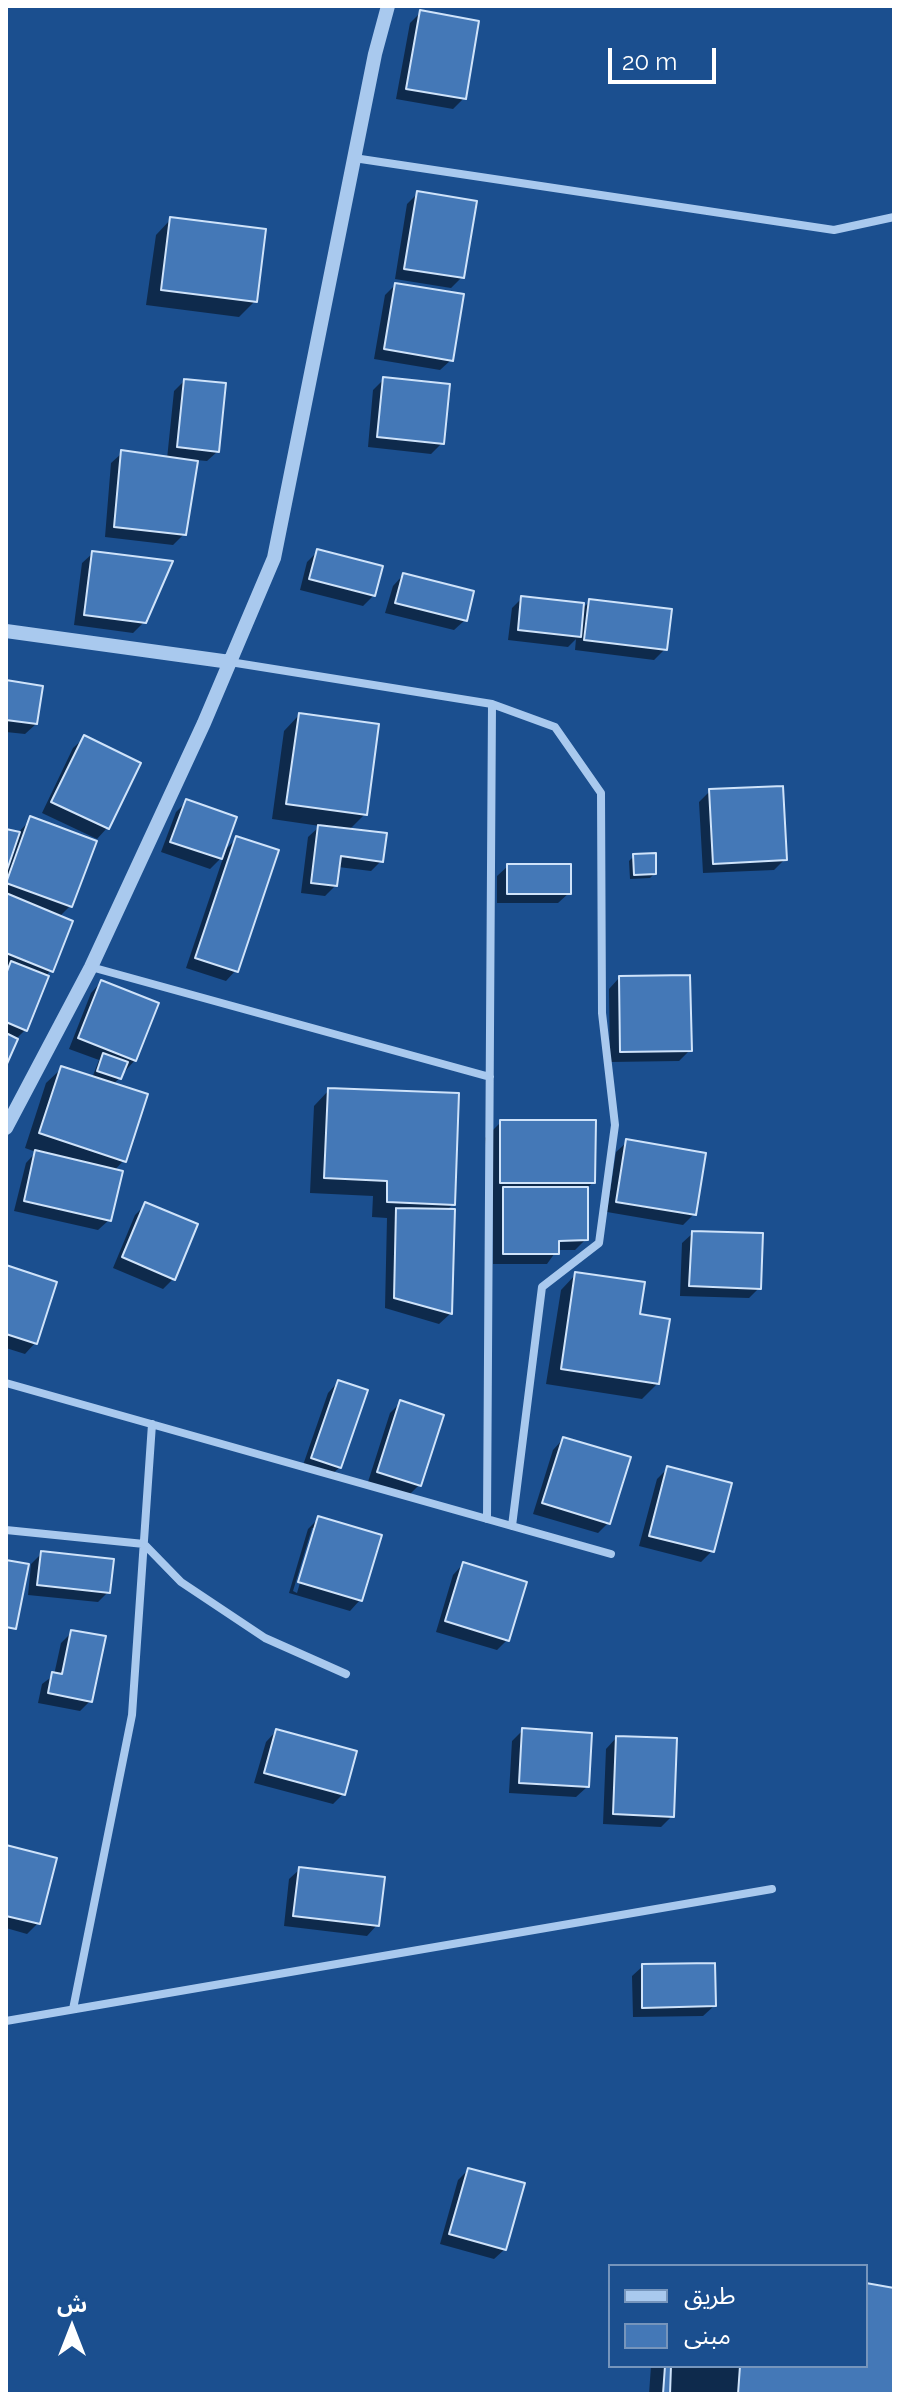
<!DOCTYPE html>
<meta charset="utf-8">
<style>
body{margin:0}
#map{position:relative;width:900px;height:2400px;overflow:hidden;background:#1b4f8f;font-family:Raleway,"Noto Sans Arabic",sans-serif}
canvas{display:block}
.frame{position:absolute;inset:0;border:8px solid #fff;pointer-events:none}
.legend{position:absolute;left:608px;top:2264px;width:260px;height:104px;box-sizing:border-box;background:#1b4f8f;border:2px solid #7695bc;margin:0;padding:10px 14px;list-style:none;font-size:24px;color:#fff}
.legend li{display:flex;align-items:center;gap:16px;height:40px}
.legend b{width:40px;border:2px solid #7695bc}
.north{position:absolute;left:32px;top:2288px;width:80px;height:80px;-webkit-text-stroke:6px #1b4f8f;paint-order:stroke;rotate:0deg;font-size:22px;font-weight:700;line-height:32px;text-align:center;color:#fff}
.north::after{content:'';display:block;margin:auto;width:28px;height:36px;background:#fff;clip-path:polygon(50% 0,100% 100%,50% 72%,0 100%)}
.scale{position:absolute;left:608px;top:48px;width:108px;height:36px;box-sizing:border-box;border:4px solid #fff;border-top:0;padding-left:10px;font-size:24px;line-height:28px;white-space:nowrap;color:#fff;-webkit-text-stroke:6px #1b4f8f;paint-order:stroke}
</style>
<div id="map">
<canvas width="900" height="2400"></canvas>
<div class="frame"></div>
<ul class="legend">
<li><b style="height:10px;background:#a9c9ee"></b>طريق</li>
<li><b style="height:22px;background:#4478b7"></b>مبنى</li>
</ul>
<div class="north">ش</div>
<div class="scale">20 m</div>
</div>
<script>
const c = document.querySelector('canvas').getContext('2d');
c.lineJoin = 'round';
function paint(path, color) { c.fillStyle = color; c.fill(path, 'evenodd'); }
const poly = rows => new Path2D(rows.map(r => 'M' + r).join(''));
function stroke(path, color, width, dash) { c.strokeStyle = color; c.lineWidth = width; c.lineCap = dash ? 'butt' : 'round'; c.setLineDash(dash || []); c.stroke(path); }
paint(poly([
 [420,13,464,98,453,109,396,99,410,23],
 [418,193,462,277,451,288,395,279,407,204],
 [171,219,255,301,239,317,146,305,156,235],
 [395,285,451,360,440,370,374,359,385,295],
 [384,379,442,443,431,454,368,447,373,390],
 [184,381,218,451,207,461,196,460,184,534,173,545,105,537,111,463,122,453,167,459,174,391],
 [317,552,374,595,363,606,300,590,307,562],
 [93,553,144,622,133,633,74,625,82,563],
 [403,575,465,620,454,630,385,613,393,586],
 [522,598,581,610,590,601,665,649,654,660,575,650,576,639,568,647,508,640,512,608],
 [6,682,36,724,25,734,6,732],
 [299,715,365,814,349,830,381,861,371,871,338,867,336,885,325,896,301,893,308,837,320,826,272,819,284,731],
 [84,738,138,764,107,828,97,839,42,813,73,748],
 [710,791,785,859,774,870,703,873,699,802],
 [186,802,223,852,237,838,236,970,226,981,186,968,224,855,210,869,161,852,176,812],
 [31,819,70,906,59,917,51,970,45,977,25,1030,16,1039,6,1061,6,831,18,833],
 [634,856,654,874,650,878,630,879,629,861],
 [508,866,569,893,558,903,497,903,497,876],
 [619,978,690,1050,679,1061,610,1062,609,989],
 [101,982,135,1060,113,1085,124,1160,114,1171,109,1220,98,1230,14,1211,26,1163,36,1152,25,1148,46,1083,62,1068,92,1078,99,1060,69,1049,91,993],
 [329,1090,453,1204,446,1211,453,1211,450,1314,439,1324,385,1308,387,1218,372,1217,373,1196,310,1193,314,1106],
 [501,1122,593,1182,586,1190,586,1239,575,1250,557,1250,547,1264,493,1264,493,1197,485,1138],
 [627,1142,694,1214,683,1225,607,1212,616,1152],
 [146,1204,173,1279,163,1289,113,1268,135,1215],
 [693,1233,759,1288,749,1298,680,1296,682,1243],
 [6,1267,35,1343,25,1354,6,1348],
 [576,1274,638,1316,658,1383,642,1399,546,1384,561,1290],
 [338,1382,340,1467,329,1477,302,1468,328,1393],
 [401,1402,419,1485,409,1495,368,1482,390,1413],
 [563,1439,608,1523,598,1533,533,1514,553,1450],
 [668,1468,712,1551,701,1562,639,1546,657,1479],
 [318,1519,360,1600,350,1611,289,1593,308,1529],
 [312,1528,316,1528,297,1593,293,1591],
 [42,1553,108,1592,98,1602,28,1595,31,1564],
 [463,1564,507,1640,497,1650,436,1632,453,1575],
 [72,1632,90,1701,80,1711,38,1703,42,1684,54,1675,61,1643],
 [523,1730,587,1787,576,1797,509,1793,512,1741],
 [276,1731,343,1794,333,1804,254,1783,266,1742],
 [616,1738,672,1816,661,1827,603,1824,606,1749],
 [6,1847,38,1923,27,1934,6,1928],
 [300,1869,377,1925,367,1936,284,1926,289,1879],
 [643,1966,714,2006,703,2016,633,2017,632,1976],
 [468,2170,505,2249,494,2259,440,2244,458,2180],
 [866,2285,894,2290,894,2394,649,2394,651,2366,866,2366]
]), '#0007');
const building = poly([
 [420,10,479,21,466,99,406,89,420,10],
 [417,191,477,201,464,278,404,269,417,191],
 [170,217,266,229,257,302,161,290,170,217],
 [395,283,464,294,453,361,384,349,395,283],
 [383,377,450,384,444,444,377,437,383,377],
 [184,379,226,383,219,452,177,447,184,379],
 [121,450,198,461,186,535,114,527,121,450],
 [317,549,383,566,375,596,309,579,317,549],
 [92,551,173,561,146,623,84,615,92,551],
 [403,573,474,591,467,621,395,603,403,573],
 [521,596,584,603,581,637,518,630,521,596],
 [589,599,672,609,667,650,584,640,589,599],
 [6,680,43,686,37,724,6,720,6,680],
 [299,713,379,724,367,815,286,804,299,713],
 [84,735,141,763,109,829,51,802,84,735],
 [783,786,787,860,713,864,709,789,783,786],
 [186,799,237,817,222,859,170,842,186,799],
 [30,816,97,841,72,907,6,883,30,816],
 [318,825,387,833,383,862,341,856,337,886,311,883,318,825],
 [6,829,20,832,6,873,6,829],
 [236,836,279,850,238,972,195,958,236,836],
 [656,853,656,874,634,875,633,854,656,853],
 [507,864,571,864,571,894,507,894,507,864],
 [6,893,73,921,53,972,6,953,6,893],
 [11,961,49,976,27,1031,6,1022,6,974,11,961],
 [690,975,692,1051,620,1052,619,976,690,975],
 [101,980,159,1003,136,1061,78,1038,101,980],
 [6,1033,18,1039,6,1066,6,1033],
 [103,1053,128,1062,121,1079,97,1071,103,1053],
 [61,1066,148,1094,126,1162,39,1133,61,1066],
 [328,1088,459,1093,455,1205,387,1202,387,1181,324,1178,328,1088],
 [500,1120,596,1120,595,1183,500,1183,500,1120],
 [626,1139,706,1153,696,1215,616,1202,626,1139],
 [35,1150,123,1171,111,1221,24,1201,35,1150],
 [503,1187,588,1187,588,1240,559,1241,559,1254,503,1254,503,1187],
 [145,1202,198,1224,175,1280,122,1257,145,1202],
 [396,1208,455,1209,452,1314,394,1298,396,1208],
 [692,1231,763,1233,761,1289,689,1286,692,1231],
 [6,1265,57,1282,37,1344,6,1334,6,1265],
 [575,1272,645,1282,640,1314,670,1319,659,1384,561,1369,575,1272],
 [338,1380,368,1390,341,1468,311,1458,338,1380],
 [400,1400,444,1415,421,1486,377,1472,400,1400],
 [563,1437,631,1457,610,1524,542,1503,563,1437],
 [667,1466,732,1483,714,1552,649,1536,667,1466],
 [318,1516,382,1535,362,1601,298,1582,318,1516],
 [41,1551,114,1559,110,1593,37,1585,41,1551],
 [6,1560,29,1564,16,1629,6,1627,6,1560],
 [463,1562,527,1582,509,1641,445,1621,463,1562],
 [71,1630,106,1636,92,1702,48,1693,52,1672,62,1674,71,1630],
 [522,1728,592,1733,589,1787,519,1783,522,1728],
 [276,1729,357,1751,345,1795,264,1773,276,1729],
 [616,1736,677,1738,674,1817,613,1814,616,1736],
 [6,1845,57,1858,40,1924,6,1916,6,1845],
 [299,1867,385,1877,379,1926,293,1916,299,1867],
 [715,1963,716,2006,642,2008,642,1964,715,1963],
 [468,2168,525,2183,506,2250,449,2234,468,2168],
 [866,2283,894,2288,894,2394,670,2394,671,2366,866,2366,866,2283],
 [665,2366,740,2366,738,2394,663,2394,665,2366]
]);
paint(building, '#4478b7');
stroke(building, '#cfe3fa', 2);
stroke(poly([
 [354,158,834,230,894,217],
 [230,662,492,704,555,727,601,793,602,1013,615,1125,599,1243,542,1287,512,1526],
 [91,967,490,1077],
 [6,1383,611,1554],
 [487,1519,492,704],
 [6,1530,144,1544,181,1582,265,1638,346,1674],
 [73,2009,132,1715,152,1424],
 [6,2021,772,1889]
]), '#a9c9ee', 8);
stroke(poly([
 [6,631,230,662],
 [6,1128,91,967,204,723,274,558,375,54,388,6]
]), '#a9c9ee', 14);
</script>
